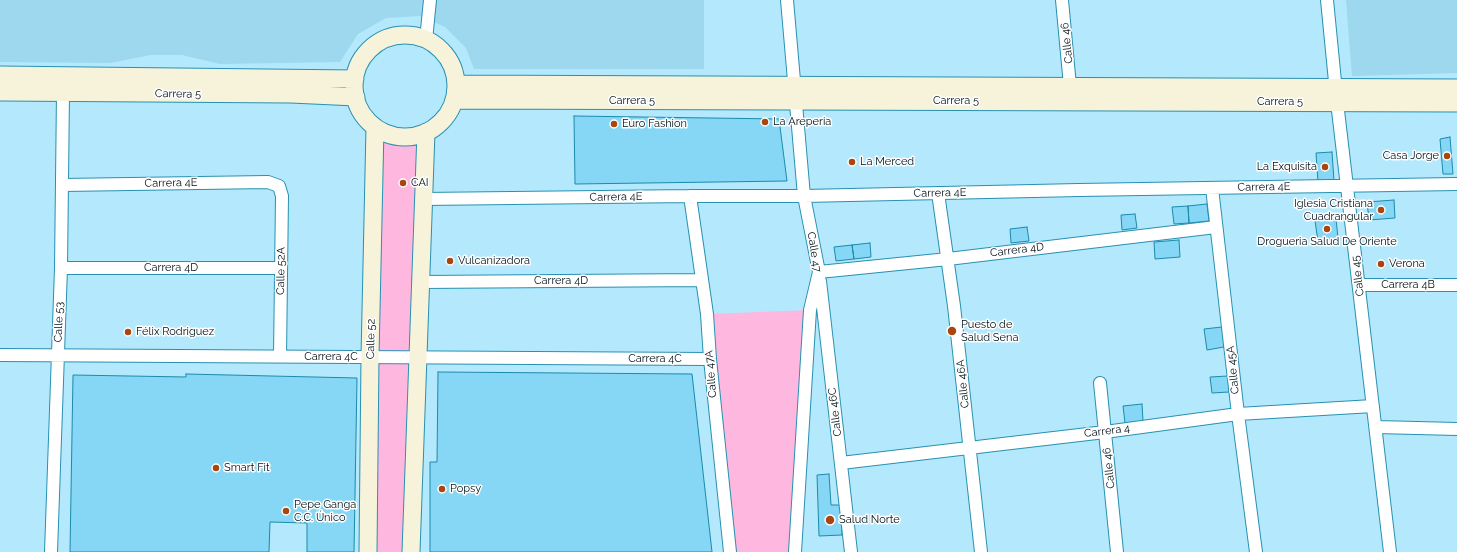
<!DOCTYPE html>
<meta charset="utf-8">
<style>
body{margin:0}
canvas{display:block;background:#b3e8fd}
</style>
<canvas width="1457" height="552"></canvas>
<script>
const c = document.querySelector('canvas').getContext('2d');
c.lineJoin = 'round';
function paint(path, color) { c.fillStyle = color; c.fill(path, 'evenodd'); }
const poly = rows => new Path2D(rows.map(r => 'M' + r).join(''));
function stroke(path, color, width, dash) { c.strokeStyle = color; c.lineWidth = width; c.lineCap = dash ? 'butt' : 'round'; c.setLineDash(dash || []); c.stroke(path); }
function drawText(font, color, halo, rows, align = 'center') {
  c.font = font + ' Raleway,sans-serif'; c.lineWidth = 3; c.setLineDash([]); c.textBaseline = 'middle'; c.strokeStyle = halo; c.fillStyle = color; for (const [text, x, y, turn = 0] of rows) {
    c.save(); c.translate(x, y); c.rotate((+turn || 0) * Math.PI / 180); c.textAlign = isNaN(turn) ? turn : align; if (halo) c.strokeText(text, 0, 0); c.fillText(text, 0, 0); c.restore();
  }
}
paint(poly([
 [0,0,704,0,704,69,474,69,466,48,445,27,420,16,386,18,358,34,340,62,220,64,182,55,151,55,110,63,0,62],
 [1346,0,1457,0,1457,73,1352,76]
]), '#9ed8ee');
paint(poly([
 [375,127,387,133,400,136,413,136,426,132,411,552,368,552],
 [810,310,795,552,730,552,707,314]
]), '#feb8e0');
const building = poly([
 [574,116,779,119,787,181,575,184,574,116],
 [1450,137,1453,174,1443,174,1440,139,1450,137],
 [1332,152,1334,181,1318,182,1316,153,1332,152],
 [1394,200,1395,218,1369,220,1367,202,1394,200],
 [1207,204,1209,221,1189,223,1188,206,1207,204],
 [1188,206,1189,223,1174,224,1172,207,1188,206],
 [1135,214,1137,228,1122,230,1121,215,1135,214],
 [1336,219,1338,238,1318,241,1315,221,1336,219],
 [1027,227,1029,241,1011,243,1010,229,1027,227],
 [1179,240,1180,257,1155,259,1154,242,1179,240],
 [870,243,871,257,854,259,852,245,870,243],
 [852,245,854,259,836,261,834,247,852,245],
 [1222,327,1224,347,1207,350,1204,329,1222,327],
 [438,372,692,374,712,552,430,552,430,462,437,462,438,372],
 [186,374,357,378,354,552,307,552,307,523,270,522,269,552,70,552,73,375,186,377,186,374],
 [1228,376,1229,392,1212,393,1210,377,1228,376],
 [1142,404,1143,421,1125,423,1123,406,1142,404],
 [829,474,831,505,841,505,842,535,819,536,817,475,829,474]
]);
paint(building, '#85d7f5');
stroke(building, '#1d8aaa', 1);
const street = poly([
 [787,0,804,196,819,272,810,310,795,552],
 [1062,0,1070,86],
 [1327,0,1337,102,1390,552],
 [426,40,430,0],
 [62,185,268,182,279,186,282,196,280,356],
 [1212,188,1238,414,1256,552],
 [938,193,954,306,981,552],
 [690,196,707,314,710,359,730,552],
 [423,199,690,196,804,196,1079,190,1457,184],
 [61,268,281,268],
 [819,272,948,259,1216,227],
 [820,281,851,552],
 [420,282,702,280],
 [1359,285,1457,285],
 [0,355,710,359],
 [1100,383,1117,552],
 [1376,427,1457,429],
 [841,463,1105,432,1238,414,1373,406],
 [51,552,61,268,63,93]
]);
const secondary = poly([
 '354 86a51 51 0 1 1 102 0a51 51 0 1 1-102 0Z',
 [0,75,355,79],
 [456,84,1457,88],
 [0,92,291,94,356,97],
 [454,100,1457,103],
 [368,552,370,357,375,127],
 [411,552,426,132]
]);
stroke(street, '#2891b1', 14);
stroke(secondary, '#2891b1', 19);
stroke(street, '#fff', 12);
stroke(secondary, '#f6f3da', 17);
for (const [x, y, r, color] of [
 [765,122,4,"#a94610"],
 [614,124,4,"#a94610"],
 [1447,156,4,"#a94610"],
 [852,162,4,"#a94610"],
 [1325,167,4,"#a94610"],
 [403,183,4,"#a94610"],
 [1381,210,4,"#a94610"],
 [1327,229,4,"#a94610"],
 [450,261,4,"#a94610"],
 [1381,264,4,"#a94610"],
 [952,331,5,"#a94610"],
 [128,332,4,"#a94610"],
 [216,468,4,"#a94610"],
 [442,489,4,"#a94610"],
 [286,511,4,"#a94610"],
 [830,520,5,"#a94610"]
]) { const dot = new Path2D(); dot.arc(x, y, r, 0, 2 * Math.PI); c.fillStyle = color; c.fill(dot); stroke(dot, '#fff', 1.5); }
drawText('11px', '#000f16', '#fff', [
 ["Calle 46",1067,43,-96],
 ["Carrera 5",178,94,1],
 ["Carrera 5",632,101],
 ["Carrera 5",956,101],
 ["Carrera 5",1280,102],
 ["Carrera 4E",171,183,-1],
 ["Carrera 4E",1264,187,-1],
 ["Carrera 4E",940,193,-1],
 ["Carrera 4E",616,197,-1],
 ["Carrera 4D",1017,250,-7],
 ["Calle 47",814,252,81],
 ["Carrera 4D",171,268],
 ["Calle 52A",281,271,-89],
 ["Calle 45",1358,276,-97],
 ["Carrera 4D",561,281],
 ["Carrera 4B",1408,285],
 ["Calle 53",59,322,-88],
 ["Calle 52",371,339,-89],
 ["Carrera 4C",331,357],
 ["Carrera 4C",655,359],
 ["Calle 45A",1233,370,-96],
 ["Calle 47A",711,374,-95],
 ["Calle 46A",963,384,-96],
 ["Calle 46C",835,412,-97],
 ["Carrera 4",1107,431,-7],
 ["Calle 46",1109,468,-96]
]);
drawText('11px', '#000f16', '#fff', [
 ["La Areperia",773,122],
 ["Euro Fashion",622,124],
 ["Casa Jorge",1439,156,"right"],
 ["La Merced",860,162],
 ["La Exquisita",1317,167,"right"],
 ["CAI",411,183],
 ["Iglesia Cristiana",1373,204,"right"],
 ["Cuadrangular",1373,217,"right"],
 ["Drogueria Salud De Oriente",1327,242,"center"],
 ["Vulcanizadora",458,261],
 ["Verona",1389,264],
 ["Puesto de",961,325],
 ["Salud Sena",961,338],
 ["Félix Rodriguez",136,332],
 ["Smart Fit",224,468],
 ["Popsy",450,489],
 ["Pepe Ganga",294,505],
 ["C.C. Único",294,518],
 ["Salud Norte",839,520]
], 'left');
</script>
